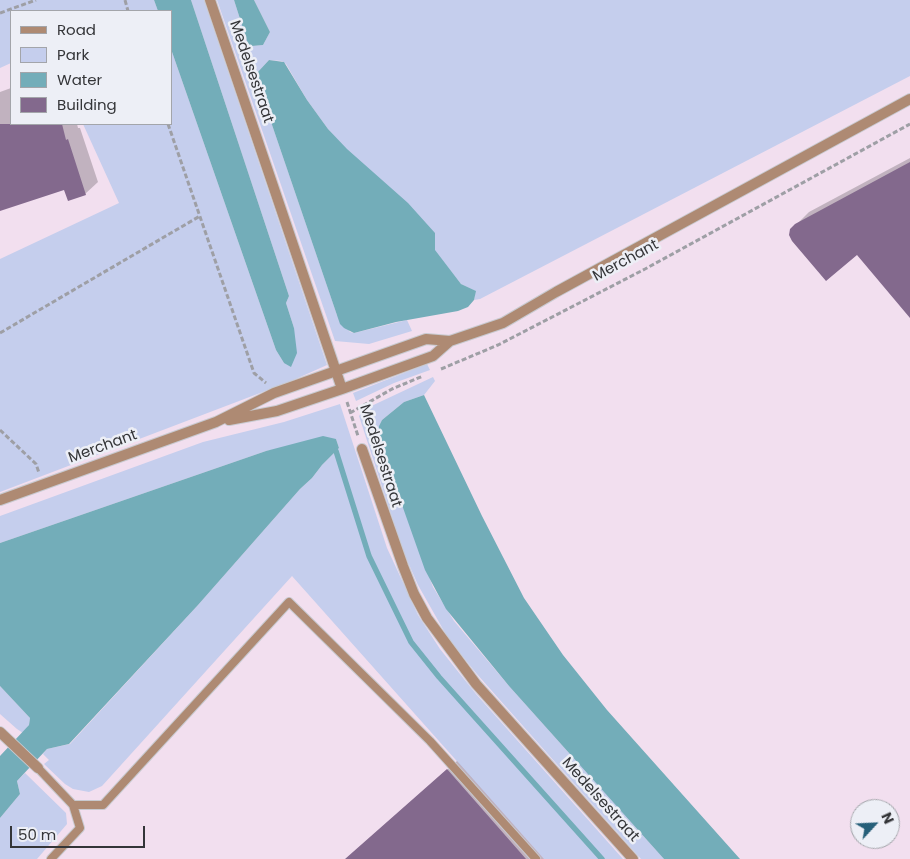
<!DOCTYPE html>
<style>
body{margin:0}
#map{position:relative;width:910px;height:859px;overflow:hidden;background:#edeff6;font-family:Poppins,sans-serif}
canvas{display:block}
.legend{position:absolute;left:10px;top:10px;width:162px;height:115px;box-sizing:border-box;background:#edeff6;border:1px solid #a3a5aa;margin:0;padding:6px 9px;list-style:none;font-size:15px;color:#343538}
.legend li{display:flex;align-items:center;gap:10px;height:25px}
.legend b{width:25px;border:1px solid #a3a5aa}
.north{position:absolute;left:850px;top:799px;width:50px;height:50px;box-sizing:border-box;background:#edeff6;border:1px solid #a3a5aa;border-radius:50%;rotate:65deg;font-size:14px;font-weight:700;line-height:20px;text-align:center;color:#343538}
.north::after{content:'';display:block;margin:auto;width:18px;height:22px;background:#265f79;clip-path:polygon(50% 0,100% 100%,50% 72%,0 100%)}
.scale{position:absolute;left:10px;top:826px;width:135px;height:22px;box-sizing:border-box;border:2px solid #343538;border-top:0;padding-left:6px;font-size:15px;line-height:18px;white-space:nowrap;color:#343538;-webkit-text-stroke:4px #edeff6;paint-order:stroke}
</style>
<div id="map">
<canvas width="910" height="859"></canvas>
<ul class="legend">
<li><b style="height:6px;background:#ae8a73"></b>Road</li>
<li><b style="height:14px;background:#c5ceed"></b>Park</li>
<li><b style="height:14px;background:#73adb9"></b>Water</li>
<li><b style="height:14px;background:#83698d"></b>Building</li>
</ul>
<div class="north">N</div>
<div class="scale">50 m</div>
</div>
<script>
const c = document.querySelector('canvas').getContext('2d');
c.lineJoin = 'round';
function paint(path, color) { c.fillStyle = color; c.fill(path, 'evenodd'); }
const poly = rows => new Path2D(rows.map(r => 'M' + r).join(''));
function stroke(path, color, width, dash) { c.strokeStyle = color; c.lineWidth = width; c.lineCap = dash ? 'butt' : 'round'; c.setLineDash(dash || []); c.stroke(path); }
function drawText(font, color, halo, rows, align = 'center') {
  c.font = font + ' Poppins,sans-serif'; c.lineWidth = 5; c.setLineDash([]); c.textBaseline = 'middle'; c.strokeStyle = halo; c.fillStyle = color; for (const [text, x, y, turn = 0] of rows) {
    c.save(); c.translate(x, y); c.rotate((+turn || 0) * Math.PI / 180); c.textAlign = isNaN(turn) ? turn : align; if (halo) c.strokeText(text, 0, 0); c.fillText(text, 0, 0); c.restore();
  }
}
paint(poly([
 [0,0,910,0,910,859,0,859],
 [11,11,171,11,171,124,11,124],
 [860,809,890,809,890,839,860,839]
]), '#f2dfef');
paint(poly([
 [0,0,154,0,158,11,11,11,11,63,0,68],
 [191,0,204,0,327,365,289,382,0,492,0,259,119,203,83,124,171,124,171,49,276,350,284,363,294,328,286,303,289,296],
 [217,0,234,0,248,44,252,46,263,45,270,32,254,0,910,0,910,76,480,299,474,300,475,291,461,284,434,250,328,129,307,100,286,64,282,61,269,60,256,74,256,78,337,315,350,332,354,333,407,320,412,331,369,344,335,341],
 [427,364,430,370,394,383,356,401,353,393],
 [433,377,435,381,424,395,404,402,382,420,379,426,379,436,390,471,433,587,454,621,509,686,664,859,641,859,476,673,448,638,418,585,403,551,359,416,365,409],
 [340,404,387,548,418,615,440,649,476,694,623,859,544,859,292,576,102,786,89,792,73,789,65,784,44,764,49,760,43,754,47,749,70,744,198,605,300,489,312,478,322,465,339,448,336,439,266,451,0,543,0,516,203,442,284,422],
 [0,686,30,718,29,725,23,733,17,729,0,714],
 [25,773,66,813,67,824,37,859,0,859,0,818,20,794,17,781]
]), '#c5ceed');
paint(poly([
 [154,0,191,0,289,296,286,303,294,328,297,353,291,367,284,363,276,350,171,49,171,11,158,11],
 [234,0,254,0,270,32,263,45,252,46,248,44],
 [269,60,284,62,307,100,328,129,347,149,408,203,435,233,435,250,461,284,476,291,474,300,468,307,458,311,396,322,354,333,344,328,340,324,256,78,256,74],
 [424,395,482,516,524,598,563,655,607,710,740,859,664,859,509,686,446,609,425,570,390,471,379,436,379,426,382,420,404,402],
 [323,436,336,439,339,448,322,465,312,478,300,489,198,605,69,744,47,749,17,781,20,794,0,818,0,756,29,725,30,718,0,686,0,543,266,451]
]), '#73adb9');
paint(poly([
 [11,88,11,124,77,124,78,128,80,128,98,182,85,194,65,188,0,210,0,92],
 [910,158,910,316,857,253,792,229,809,212],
 [457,761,544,859,346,859]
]), '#0003');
stroke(poly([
 [336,451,369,556,411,642,439,677,602,859]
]), '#73adb9', 5.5);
paint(poly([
 [0,124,62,124,66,140,68,139,86,195,68,201,64,190,0,211],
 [910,162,910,318,857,255,826,281,792,241,789,235,790,229,795,224],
 [447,769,526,859,345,859]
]), '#83698d');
const lane = poly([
 [38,768,73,805,103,805,289,602,430,741,536,859],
 [51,859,80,828,73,805]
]);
const street = poly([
 [210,0,342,389],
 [229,420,277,411,342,389,433,356,450,341],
 [362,449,403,566,414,594,427,618,476,684,633,859],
 [0,500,216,422,274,393,426,339,450,341,503,323,556,292,910,99],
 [0,732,38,768]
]);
stroke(lane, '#c8cad0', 10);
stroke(street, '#c8cad0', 12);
stroke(poly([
 [125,0,128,11],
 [0,13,36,0],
 [168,124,254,373,266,383],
 [0,333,200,216],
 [441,369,498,345,645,269,910,124],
 [347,402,358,436],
 [350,413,392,389,423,376],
 [0,430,36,464,39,473]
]), '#9e9fa5', 3, [5, 2.5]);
stroke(lane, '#ae8a73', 8);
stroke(street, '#ae8a73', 10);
drawText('15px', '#343538', '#edeff6', [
 ["Medelsestraat",251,72,71],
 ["Merchant",626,261,-28],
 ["Merchant",103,447,-20],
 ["Medelsestraat",380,456,72],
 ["Medelsestraat",600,800,48]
]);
</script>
